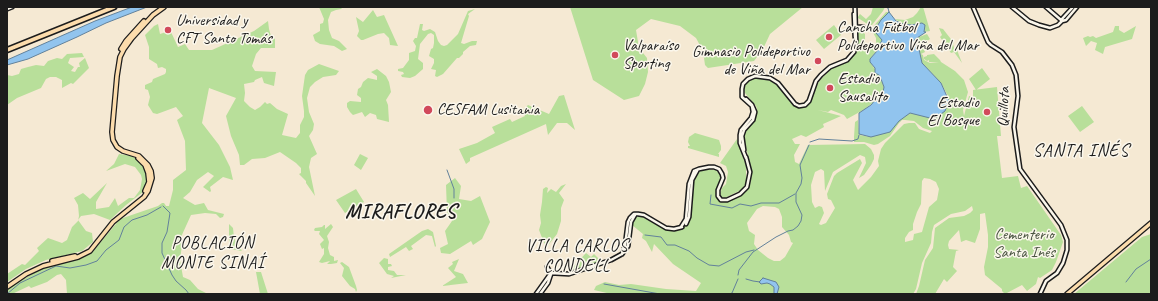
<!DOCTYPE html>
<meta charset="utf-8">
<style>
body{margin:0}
#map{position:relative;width:1158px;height:301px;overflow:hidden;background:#f5e9d3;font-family:Caveat,sans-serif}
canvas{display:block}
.frame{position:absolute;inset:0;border:8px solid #1c1c1c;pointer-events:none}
</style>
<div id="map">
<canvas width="1158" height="301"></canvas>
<div class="frame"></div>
</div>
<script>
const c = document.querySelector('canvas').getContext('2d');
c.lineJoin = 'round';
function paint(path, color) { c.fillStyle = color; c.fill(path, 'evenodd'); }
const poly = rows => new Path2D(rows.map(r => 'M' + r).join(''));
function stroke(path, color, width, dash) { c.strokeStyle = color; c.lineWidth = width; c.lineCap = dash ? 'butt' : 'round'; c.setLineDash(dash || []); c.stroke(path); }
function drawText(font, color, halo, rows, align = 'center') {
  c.font = font + ' Caveat,sans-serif'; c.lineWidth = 3; c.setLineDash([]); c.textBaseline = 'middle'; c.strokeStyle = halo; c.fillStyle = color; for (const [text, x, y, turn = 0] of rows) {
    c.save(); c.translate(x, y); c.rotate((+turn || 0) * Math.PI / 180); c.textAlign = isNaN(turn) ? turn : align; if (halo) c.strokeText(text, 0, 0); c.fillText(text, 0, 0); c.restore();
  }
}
paint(poly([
 [319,7,343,7,341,9,336,10,331,12,328,20,329,30,332,38,339,41,347,49,342,51,334,46,320,44,315,41,313,35,320,31,320,24,323,23,324,19],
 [570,7,803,7,770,34,763,49,754,61,708,68,705,65,703,51,696,38,680,26,651,19,636,30,639,48,647,58,648,72,645,84,639,96,624,100,593,80],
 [873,7,885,7,883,11,872,25,869,25,858,18,857,13,858,17,860,14,866,19,871,14],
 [921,7,923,7,924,10,930,31,924,32,922,23,911,25,903,24,895,19,905,20,913,17,917,13],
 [475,9,468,14,469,16,461,43,464,44,472,41,477,41,476,45,470,46,463,52,463,54,459,58,457,58,443,74,437,77,435,76,436,70,431,69,434,63,434,59,429,56,431,49,433,48,434,43,434,35,431,33,428,34,420,44,418,59,423,63,423,69,415,76,410,78,402,77,401,75,404,74,403,72,398,71,398,69,403,68,409,60,409,53,415,51,416,46,413,41,415,38,417,38,420,24,423,24,422,30,424,31,430,29,435,32,438,41,441,45,444,46,447,45,458,34,468,11],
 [373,10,377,17,384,15,398,46,390,45,389,38,384,33,378,34,363,40,361,40,357,36,359,31,356,17,363,22],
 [886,12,889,12,877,25,877,33,882,40,881,45,871,58,872,65,879,75,884,87,882,98,880,100,876,100,865,109,847,119,844,115,831,110,828,112,818,110,841,116,823,124,824,127,806,137,801,135,792,139,795,144,800,144,794,155,795,162,799,164,808,145,865,144,871,149,874,155,874,159,871,165,864,175,859,178,866,163,865,157,860,155,833,172,825,191,824,171,821,169,815,172,811,185,812,202,815,208,819,206,822,207,824,213,819,224,821,225,826,223,835,208,831,200,828,199,827,194,834,176,837,173,860,159,862,163,853,180,858,190,871,177,879,166,878,161,881,149,885,143,904,124,909,123,915,123,919,129,930,133,932,131,923,128,914,121,905,120,902,120,899,123,890,136,878,144,874,145,864,142,854,142,854,137,855,122,858,120,859,135,871,137,881,133,888,133,899,121,910,113,928,117,935,118,948,96,941,83,922,63,919,50,920,48,923,47,925,52,921,54,923,55,924,60,930,63,939,63,929,62,929,60,927,61,924,59,924,57,927,56,927,55,934,54,940,60,941,62,955,71,964,80,968,92,963,110,964,116,969,96,973,97,973,90,997,87,1001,136,997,136,1002,178,1018,176,1021,188,1027,186,1061,235,1063,242,1056,262,1052,270,1040,278,1038,277,1036,284,1027,291,1022,285,1005,294,1002,291,1002,289,985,275,984,267,988,247,988,235,985,213,980,214,980,229,975,243,966,240,961,242,959,230,949,241,948,245,949,249,959,250,956,251,953,267,957,271,947,282,944,279,935,294,916,294,919,286,925,260,933,248,935,228,949,218,964,216,970,213,973,210,972,206,965,211,951,214,934,225,932,232,931,243,922,263,916,289,913,294,611,294,594,290,596,286,605,282,619,285,631,284,666,289,696,291,701,283,673,264,654,244,652,252,646,241,642,238,643,234,632,225,634,219,639,215,643,216,662,228,670,231,679,230,684,227,688,223,692,209,694,178,698,173,704,169,716,170,720,174,721,178,716,192,716,197,721,201,725,202,744,193,750,185,751,175,750,163,743,136,747,127,754,119,757,109,756,106,745,93,744,89,746,84,752,78,757,77,769,79,777,85,797,107,805,107,811,102,817,85,821,79,834,66,844,63,853,56,855,52,859,28,863,29,860,30,865,34,865,43,873,46,876,43,876,38,871,29],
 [924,178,930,179,936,182,939,189,937,200,929,207,922,232,914,234,913,240,905,242,905,238,909,232,913,230,913,224,917,212,921,204,922,181],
 [763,206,775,207,779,209,782,217,782,227,789,235,791,242,793,243,785,257,780,261,774,261,768,258,758,250,754,244,755,235,749,231,747,223,757,209],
 [268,21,269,29,271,36,275,39,275,48,261,48,256,54,252,66,255,71,276,72,274,86,264,83,262,77,255,80,254,82,244,84,245,93,244,101,250,107,255,110,260,107,265,102,267,104,270,103,277,109,288,114,282,135,296,138,300,133,300,125,304,117,304,111,302,96,305,75,308,70,319,64,339,71,336,75,323,77,315,82,310,87,307,98,309,112,314,124,313,130,309,136,317,154,311,158,309,167,315,196,306,183,306,181,299,174,301,173,301,168,296,163,280,152,265,158,252,159,244,165,240,165,239,155,231,136,226,116,236,98,209,88,202,123,219,145,230,167,233,180,223,177,210,187,211,191,210,192,203,187,214,176,208,172,197,180,190,192,183,198,195,205,204,203,208,210,224,214,223,217,220,218,216,214,205,213,191,215,181,237,182,245,180,260,183,277,190,280,198,289,208,294,67,294,66,280,61,274,57,275,47,282,31,288,29,286,12,294,7,294,7,289,41,269,56,263,83,257,95,249,120,219,158,206,162,203,164,203,166,206,169,206,173,190,173,180,186,170,185,141,177,120,183,116,176,107,157,114,153,113,148,105,150,97,148,90,145,89,145,85,152,82,153,79,165,74,166,72,166,69,162,67,158,68,157,64,149,59,149,47,145,35,154,26,158,24,160,34,166,32,171,32,178,47,185,44,189,50,212,50,254,31],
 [834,25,841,35,824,49,816,40],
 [1115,26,1119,26,1119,30,1124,33,1136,26,1132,39,1105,47,1103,54,1095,50,1097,43,1091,41,1086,46,1083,38,1088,36,1090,37,1093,36,1096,38,1113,32],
 [939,28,943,29,954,43,953,44,955,51,957,50,962,63,954,52,951,53,940,37,942,35],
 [927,34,930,39,927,41,928,44,919,47,914,39],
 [82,53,84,57,70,58,68,63,74,67,71,71,75,72,78,67,80,67,79,63,85,58,89,68,73,84,71,83,62,88,62,80,56,77,50,77,46,79,41,88,17,98,7,105,7,75,12,76,19,74,21,69,28,67,36,65,44,66,48,61,57,58,62,59,67,54],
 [982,68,990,79,976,90,969,79],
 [377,69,386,76,389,82,391,92,386,100,388,105,389,122,377,119,376,115,370,113,365,117,362,112,353,115,350,112,347,107,347,103,350,101,361,102,361,98,357,95,358,89,361,87,363,82,368,78,377,80,377,76,371,72],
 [564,95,575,130,567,123,557,123,548,135,546,124,470,158,470,161,466,164,459,149,477,143,495,133,492,127,510,119,512,122,525,116,523,110,528,105,549,114,559,96],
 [1082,106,1094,122,1080,132,1068,116],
 [695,133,719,140,721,146,721,150,718,154,719,154,719,157,688,148,688,146,690,146,688,142,689,137],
 [737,139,746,166,746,184,741,190,725,198,721,197,720,194,722,188,726,184,728,172,726,166,720,163],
 [119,154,132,156,142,163,147,171,147,183,143,192,126,205,110,220,94,214,81,216,78,220,86,231,92,233,93,242,82,251,46,260,37,264,26,269,7,282,7,274,22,264,25,265,39,251,37,248,48,238,62,243,67,240,72,227,78,221,79,216,78,205,74,198,83,193,90,199,107,183,96,202,96,209,109,207,115,198,118,206,129,198,134,198,140,190,142,179,141,175,135,167,125,164,106,171,114,164],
 [360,154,368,158,361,170,354,165],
 [455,178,461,186,459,199,471,201,480,196,490,222,482,239,473,245,471,241,450,254,441,253,440,248,448,244,445,231,452,221,447,212,446,185],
 [566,184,559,193,564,200,561,208,561,221,557,234,546,248,539,230,541,223,540,215,542,202,543,189,546,187,548,188,547,193,551,189,556,192,561,186],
 [356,189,364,202,345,213,336,200],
 [229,224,233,228,234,238,242,251,231,249,229,246],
 [331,224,333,227,327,236,329,242,328,248,330,255,334,257,334,261,338,260,337,263,331,264,327,264,330,261,322,263,319,262,324,254,324,248,322,249,320,244,324,240,319,234,320,231,315,231,314,230,315,228,322,227,324,225,325,225,325,229],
 [428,229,433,232,436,246,435,247,432,236,426,235,411,246,413,249,409,251,406,247,390,257,389,254,422,231],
 [1151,234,1151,294,1074,294,1142,237],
 [586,253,591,257,594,254,602,262,575,271,572,268],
 [384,258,388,259,388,264,391,264,392,266,388,267,388,270,394,271,397,275,406,275,391,278,394,276,387,274,379,263],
 [459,259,454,271,463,274,468,283,442,286,456,277,448,268,453,264,452,262],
 [342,262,349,267,356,286,357,290,356,292,355,289,350,286,342,276,344,268,340,263],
 [256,272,261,272,268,294,260,294]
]), '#b8df9a');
const water = poly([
 [132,7,147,7,106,23,77,37,28,59,7,65,7,60,95,21,132,7],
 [889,12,896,21,903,24,911,25,922,23,925,25,924,32,926,32,914,40,919,49,922,63,941,83,949,101,945,111,937,117,930,118,910,113,899,121,890,132,871,137,859,134,859,113,871,105,876,99,880,100,882,98,884,87,881,79,879,75,875,73,875,68,870,62,870,59,877,51,882,40,876,33,876,28,881,20,889,12],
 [763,278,776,282,779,287,777,294,774,294,774,287,770,284,767,283,761,284,759,282,763,278]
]);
paint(water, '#91c4ee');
stroke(water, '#62819a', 1);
stroke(poly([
 [885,7,888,8,889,12],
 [810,142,819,139,852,141,858,139,859,135],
 [447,170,454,189,454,198],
 [711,195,710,204,732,208,740,204,751,206,761,203,779,203,795,194],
 [163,206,170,213,167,232,162,243,162,253,172,275,176,281,186,290,189,294],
 [645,235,661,237,667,245,675,245,689,251,697,258,709,265,719,266,746,252,754,250],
 [738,275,739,270,753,252,776,237,788,231,793,230,798,226,801,221,802,215,796,202,796,193,801,184,802,178,800,165,809,145],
 [746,279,753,281,760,282],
 [1126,282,1136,269,1151,259],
 [604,284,660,294],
 [7,294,20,283,56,266,70,268,86,265,97,261,106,250,119,240,124,227,132,220,147,215,161,207],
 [730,294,732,293,738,279]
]), '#62819a', 1);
const secondary = poly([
 [973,7,988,42,991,45,1002,52,1012,65,1016,75,1018,96,1014,127,1020,169,1061,225,1067,240,1067,250,1063,263,1057,273,1046,281,1040,294],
 [1012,7,1029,21,1039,25,1050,28,1058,25,1062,21,1061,20,1073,7],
 [1046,7,1061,20],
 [7,9,12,7],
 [854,14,855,37],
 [1062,21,1066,20,1077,7],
 [857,30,859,27,863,27],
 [744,150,742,136,744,130,753,120,755,112,752,105,746,99],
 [746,158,740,143,740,135,741,130,751,118,753,112,752,106,742,97,742,89,743,84,748,79,755,76,770,78,778,83,795,104,799,106,805,105,809,101,816,81,821,75,830,67,847,60,854,52,856,41,855,7],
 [686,224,689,217,692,180,697,171],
 [681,227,686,219,689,184,694,171,699,169,709,167,714,167,719,169,722,174,723,178,718,190,718,196,721,200,727,200,740,194,747,187,750,172,746,157],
 [622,254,625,246,628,222,630,218,634,214,638,214,644,215,666,228,674,229,682,227],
 [547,267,551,273],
 [551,273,569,274,611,260,622,254,628,246,631,222,635,215],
 [536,294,551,273],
 [540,294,548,283,551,274]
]);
const primary = poly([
 [121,49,126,41,144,21],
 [138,158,145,165,148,173,149,182,145,191],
 [52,261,75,256],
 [7,287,26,274,43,266,78,257,90,251,113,222,144,197,148,191,152,178,151,171,148,165,139,156,123,151,117,147,113,140,112,132,117,76,120,57,124,49,132,38,153,15,164,7],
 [1067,294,1151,223]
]);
const highway = poly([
 [7,50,114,7]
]);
stroke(secondary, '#1c1c1c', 5.5);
stroke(primary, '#1c1c1c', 6);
stroke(highway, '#1c1c1c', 7);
stroke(secondary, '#fbf7ec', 2.5);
stroke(primary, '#fcdcac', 3.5);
stroke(highway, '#fcdcac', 4);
stroke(poly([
 [7,7,8,7]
]), '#1c1c1c', 1);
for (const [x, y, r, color] of [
 [168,30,4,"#d1495b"],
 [829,37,4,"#d1495b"],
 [615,55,4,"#d1495b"],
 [818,61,4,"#d1495b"],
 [830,88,4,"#d1495b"],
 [428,110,5,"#d1495b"],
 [987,112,4,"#d1495b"]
]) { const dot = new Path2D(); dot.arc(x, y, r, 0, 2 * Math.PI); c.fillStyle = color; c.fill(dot); stroke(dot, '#fbf7ec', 1.5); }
drawText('16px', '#1c1c1c', '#fbf7ec', [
 ["Universidad y",176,21],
 ["CFT Santo Tomás",176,39],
 ["Cancha Fútbol",837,28],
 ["Polideportivo Viña del Mar",837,46],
 ["Valparaíso",623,46],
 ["Sporting",623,64],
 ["Gimnasio Polideportivo",810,52,"right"],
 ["de Viña del Mar",810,70,"right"],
 ["Estadio",838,79],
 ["Sausalito",838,97],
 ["Estadio",979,103,"right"],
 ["El Bosque",979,121,"right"],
 ["CESFAM Lusitania",437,110]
], 'left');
drawText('16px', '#1c1c1c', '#fbf7ec', [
 ["Quillota",1004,107,-88]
]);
drawText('16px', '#4b5642', '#fbf7ec', [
 ["Cementerio",1024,235],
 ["Santa Inés",1024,253]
]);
c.letterSpacing = '1px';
drawText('17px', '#1c1c1c', '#fbf7ec', [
 ["POBLACIÓN",213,244],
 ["MONTE SINAÍ",213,264],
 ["VILLA CARLOS",577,247],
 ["CONDELL",577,267]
]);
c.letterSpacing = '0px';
c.letterSpacing = '1px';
drawText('18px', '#1c1c1c', '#fbf7ec', [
 ["SANTA INÉS",1081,151]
]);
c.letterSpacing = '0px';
c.letterSpacing = '1px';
drawText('bold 20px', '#1c1c1c', '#fbf7ec', [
 ["MIRAFLORES",401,213]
]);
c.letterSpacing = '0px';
</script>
